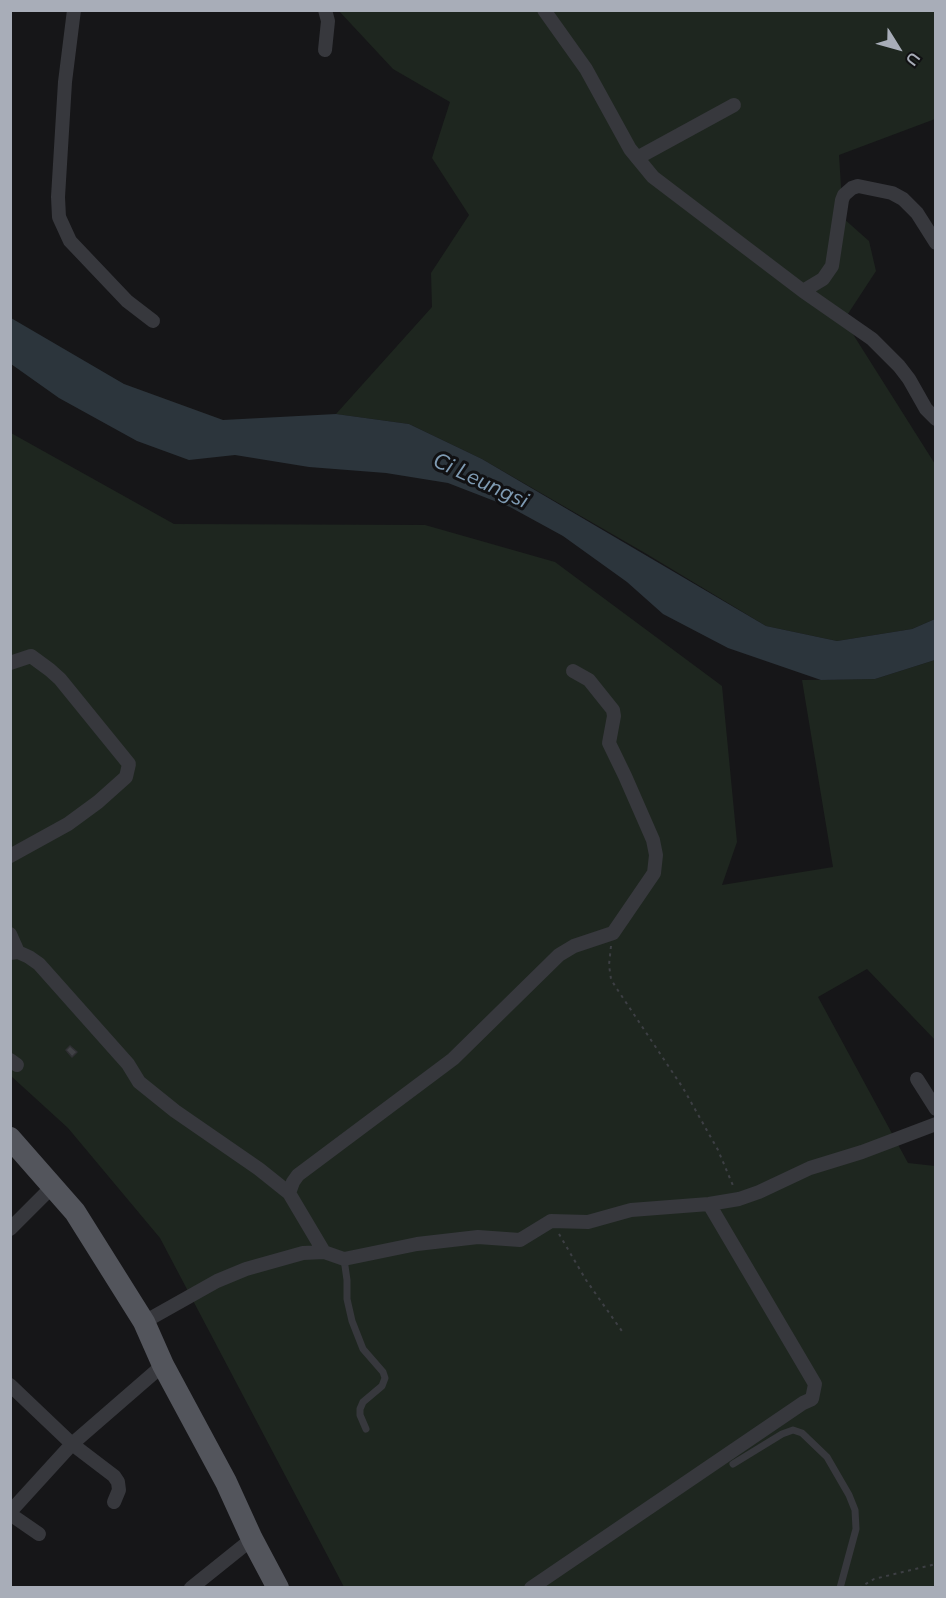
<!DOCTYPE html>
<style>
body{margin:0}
#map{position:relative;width:946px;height:1598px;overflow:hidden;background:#161618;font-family:"Nunito Sans",sans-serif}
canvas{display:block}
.frame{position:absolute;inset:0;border:12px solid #a8adb8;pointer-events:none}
.north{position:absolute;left:868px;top:18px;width:60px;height:60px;-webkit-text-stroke:4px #111113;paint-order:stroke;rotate:127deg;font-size:16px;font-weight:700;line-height:24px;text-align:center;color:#a8adb8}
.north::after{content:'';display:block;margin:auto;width:21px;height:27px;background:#a8adb8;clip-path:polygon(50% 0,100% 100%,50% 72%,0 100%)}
</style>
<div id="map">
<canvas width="946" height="1598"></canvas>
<div class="frame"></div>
<div class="north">U</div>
</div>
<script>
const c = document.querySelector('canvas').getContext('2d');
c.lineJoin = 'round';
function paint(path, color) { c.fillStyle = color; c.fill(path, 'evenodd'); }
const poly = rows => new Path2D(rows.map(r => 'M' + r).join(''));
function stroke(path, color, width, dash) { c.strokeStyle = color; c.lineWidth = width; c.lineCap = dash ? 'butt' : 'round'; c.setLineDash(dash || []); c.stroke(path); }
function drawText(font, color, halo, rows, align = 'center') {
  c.font = font + ' "Nunito Sans",sans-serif'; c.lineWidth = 6; c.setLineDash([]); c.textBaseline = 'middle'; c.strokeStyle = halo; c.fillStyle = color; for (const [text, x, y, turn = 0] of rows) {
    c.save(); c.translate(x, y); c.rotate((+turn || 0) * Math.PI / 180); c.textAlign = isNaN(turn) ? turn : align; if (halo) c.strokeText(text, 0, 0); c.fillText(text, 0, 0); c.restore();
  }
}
paint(poly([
 [339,11,935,11,935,119,839,155,843,218,869,241,876,271,844,320,935,464,935,619,912,629,837,641,766,626,645,553,482,459,409,424,336,414,432,307,431,273,469,215,432,158,450,102,393,69],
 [11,433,174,524,425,525,555,562,722,686,737,842,722,885,833,867,802,680,875,679,935,660,935,1040,867,969,818,997,908,1163,935,1166,935,1587,344,1587,160,1238,68,1128,11,1076]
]), '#1e261f');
paint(poly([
 [11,318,124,384,223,420,336,414,409,424,482,459,766,626,837,641,912,629,935,619,935,660,875,679,821,680,728,648,663,614,627,582,563,536,510,507,448,483,386,473,309,467,235,455,189,460,137,441,59,398,11,364]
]), '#2c353c');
const building = poly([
 [70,1046,77,1052,72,1057,66,1050,70,1046]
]);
paint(building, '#404145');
stroke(building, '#303034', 1.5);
stroke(poly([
 [611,946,609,965,611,979,615,986,683,1088,718,1150,734,1188],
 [559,1234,586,1280,624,1334],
 [859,1588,874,1579,936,1564]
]), '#3d3f44', 2, [3, 4.5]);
stroke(poly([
 [344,1259,347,1280,347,1299,352,1321,363,1349,383,1372,385,1378,382,1386,363,1402,360,1409,360,1415,366,1429],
 [733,1464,782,1434,793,1430,802,1433,827,1457,849,1495,855,1510,856,1529,840,1588]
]), '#37383d', 7);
stroke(poly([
 [74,10,65,82,58,197,59,217,70,241,127,301,153,321],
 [544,10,586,69,630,149,653,177,803,291,872,339,899,366,909,379,926,409,936,419],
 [325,50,328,21,325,10],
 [637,158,734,105],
 [803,291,823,279,832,266,842,200,844,195,852,188,858,186,892,193,903,199,917,213,936,243],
 [10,663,31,656,50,670,60,679,129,764,126,777,98,802,68,824,10,856],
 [10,934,18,952],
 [10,953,18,952,29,957,39,964,128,1064,139,1082,175,1111,259,1169,289,1193],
 [10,1060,17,1065],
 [917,1079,936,1109],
 [10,1229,53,1186],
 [324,1252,289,1193,293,1182,298,1175,453,1059,559,955,574,946,613,933,654,873,656,855,653,840,625,776,609,743,614,716,613,710,589,680,573,671],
 [144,1322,217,1281,246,1269,303,1253,324,1252,344,1259,417,1244,478,1237,520,1240,551,1221,588,1222,631,1210,709,1204,739,1199,759,1192,810,1168,862,1152,936,1124],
 [10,1385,72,1444,114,1476,118,1482,119,1490,114,1502],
 [10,1512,72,1444,163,1365],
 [10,1514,39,1534],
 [191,1588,252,1539],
 [531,1588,803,1403,812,1399,815,1384,709,1204]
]), '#37383d', 14);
stroke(poly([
 [10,1138,75,1212,144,1322,163,1365,226,1482,252,1539,278,1588]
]), '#53555c', 22);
drawText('italic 22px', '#7f9bb3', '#111113', [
 ["Ci Leungsi",480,482,25]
]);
</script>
